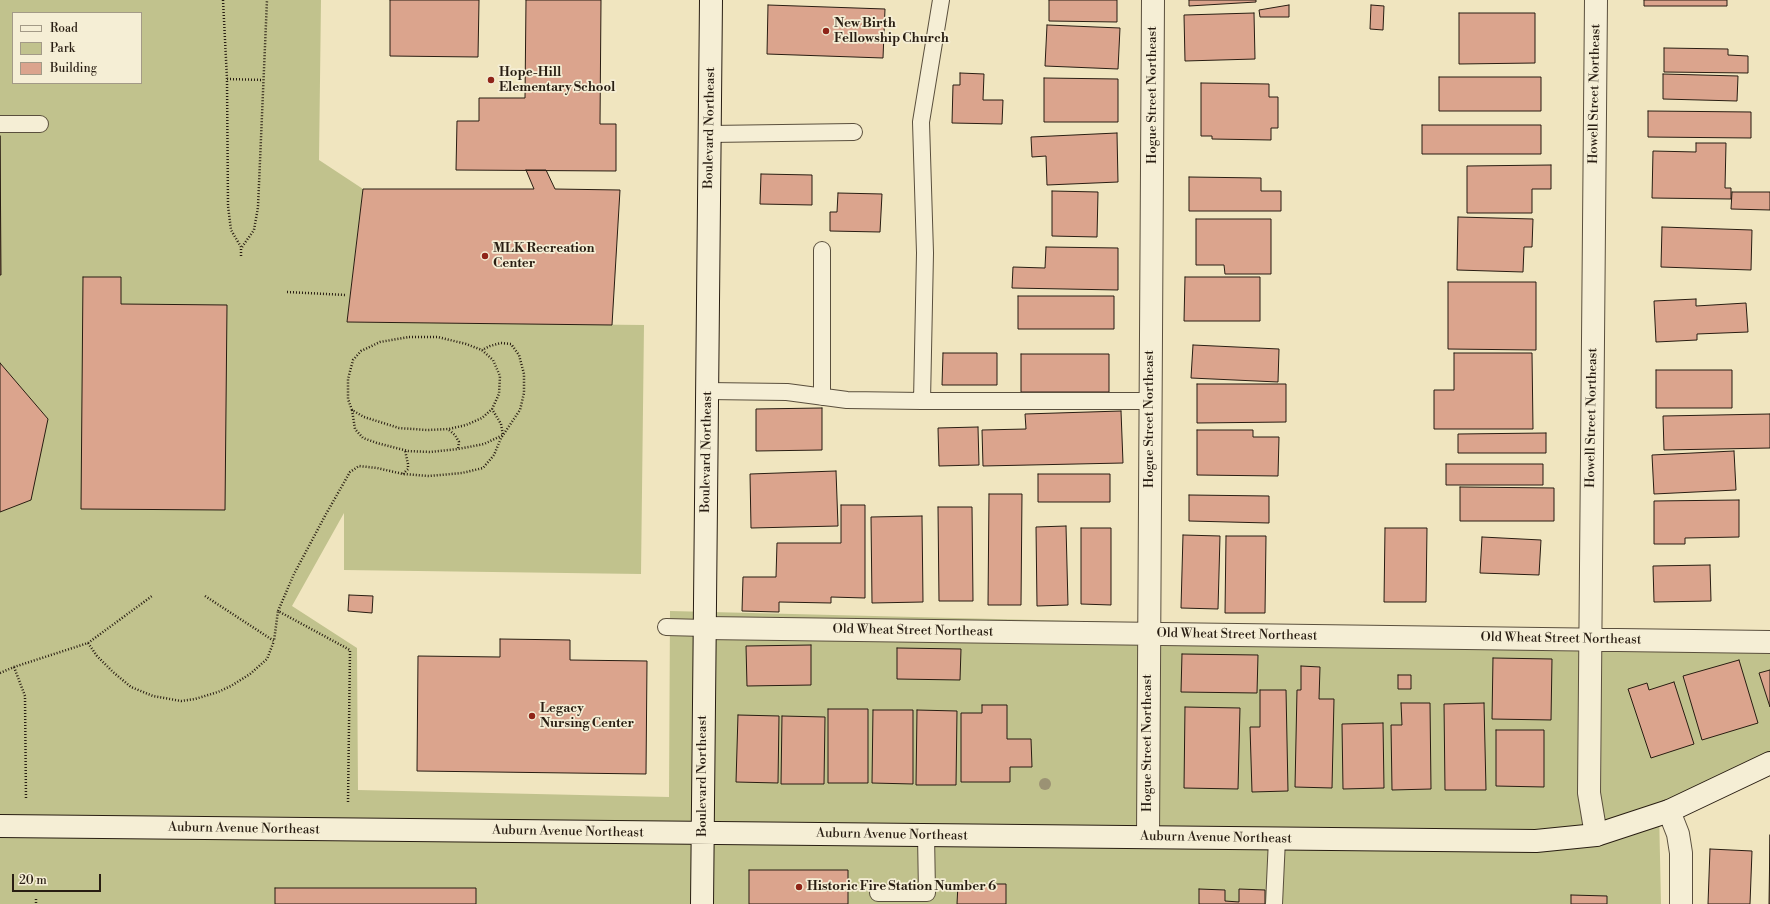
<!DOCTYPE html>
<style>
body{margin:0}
#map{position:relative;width:1770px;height:904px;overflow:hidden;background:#f0e5bf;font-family:"Libre Bodoni",serif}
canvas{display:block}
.legend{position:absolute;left:12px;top:12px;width:130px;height:72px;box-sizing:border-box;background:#f5eed5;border:1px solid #a39a87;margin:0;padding:5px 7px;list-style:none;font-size:12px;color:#281d12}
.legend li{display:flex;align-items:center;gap:8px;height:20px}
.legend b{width:20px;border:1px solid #a39a87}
.scale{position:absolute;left:12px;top:874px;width:89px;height:18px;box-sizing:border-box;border:2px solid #281d12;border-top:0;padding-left:5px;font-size:12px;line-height:14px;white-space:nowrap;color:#281d12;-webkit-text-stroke:3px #f5eed5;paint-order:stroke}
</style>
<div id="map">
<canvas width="1770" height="904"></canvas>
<ul class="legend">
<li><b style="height:5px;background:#f5eed5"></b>Road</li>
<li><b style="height:11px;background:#c1c28d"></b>Park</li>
<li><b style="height:11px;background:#dba48d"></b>Building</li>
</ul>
<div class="scale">20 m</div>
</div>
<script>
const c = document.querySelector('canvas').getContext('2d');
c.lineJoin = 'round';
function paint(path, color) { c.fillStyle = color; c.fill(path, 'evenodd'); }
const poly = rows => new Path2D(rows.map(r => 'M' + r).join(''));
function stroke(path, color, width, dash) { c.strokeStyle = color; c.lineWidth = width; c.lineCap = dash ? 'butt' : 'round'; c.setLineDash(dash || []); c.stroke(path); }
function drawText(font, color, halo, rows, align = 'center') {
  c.font = font + ' "Libre Bodoni",serif'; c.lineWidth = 3.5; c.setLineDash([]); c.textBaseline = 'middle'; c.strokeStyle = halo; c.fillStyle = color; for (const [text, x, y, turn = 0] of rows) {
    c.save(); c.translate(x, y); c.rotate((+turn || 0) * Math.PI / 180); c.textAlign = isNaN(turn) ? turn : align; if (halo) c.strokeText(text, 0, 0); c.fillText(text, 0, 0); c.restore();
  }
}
paint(poly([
 [0,0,321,0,319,160,363,189,347,322,644,325,641,574,344,570,344,513,292,606,357,648,358,790,669,797,670,611,1770,638,1770,757,1659,810,1661,904,0,904],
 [13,13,141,13,141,83,13,83]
]), '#c1c28d');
const building = poly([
 [390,0,479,0,478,57,390,56,390,0],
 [526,0,601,0,600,124,616,124,616,171,456,170,457,121,479,121,479,98,525,98,526,0],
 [1049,0,1117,0,1117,22,1049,21,1049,0],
 [1189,0,1256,0,1256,2,1189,6,1189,0],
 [1644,0,1727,0,1727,6,1644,6,1644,0],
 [768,5,885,9,883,58,767,54,768,5],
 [1289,5,1289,17,1260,17,1259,10,1289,5],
 [1371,5,1384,6,1383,30,1370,29,1371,5],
 [1254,13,1255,59,1185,61,1184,15,1254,13],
 [1459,13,1535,13,1535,63,1459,64,1459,13],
 [1047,25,1120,28,1118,69,1045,66,1047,25],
 [1664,48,1728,49,1728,55,1748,56,1748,73,1664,72,1664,48],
 [960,73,984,74,983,100,1003,100,1002,124,952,123,953,85,960,85,960,73],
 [1663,74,1738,76,1737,101,1663,99,1663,74],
 [1439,77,1541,77,1541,111,1439,111,1439,77],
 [1044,78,1118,79,1118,122,1044,122,1044,78],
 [1201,83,1269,84,1269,97,1278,97,1278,128,1271,128,1271,140,1212,139,1212,136,1201,136,1201,83],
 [1648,111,1751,112,1751,138,1648,137,1648,111],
 [1422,125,1541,125,1541,154,1422,154,1422,125],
 [1117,133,1118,182,1047,185,1046,156,1032,157,1031,137,1117,133],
 [0,136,1,275,0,275,0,136],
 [1696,143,1726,143,1725,188,1731,188,1731,199,1652,198,1653,151,1696,152,1696,143],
 [1551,165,1551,189,1532,189,1532,213,1467,213,1467,166,1551,165],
 [526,170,546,170,555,189,620,190,612,325,347,322,363,189,534,189,526,170],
 [761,174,812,175,812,205,760,204,761,174],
 [1189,177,1261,178,1261,191,1281,191,1281,211,1189,211,1189,177],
 [1052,191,1098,192,1097,237,1052,236,1052,191],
 [1732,192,1770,192,1770,210,1731,209,1732,192],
 [838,193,882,194,880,232,830,231,830,212,837,212,838,193],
 [1458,217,1533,219,1532,247,1524,247,1523,272,1457,270,1458,217],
 [1196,219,1271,219,1271,274,1225,274,1224,265,1196,265,1196,219],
 [1662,227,1752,230,1751,270,1661,267,1662,227],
 [1046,247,1118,248,1118,290,1012,288,1013,267,1045,268,1046,247],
 [83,277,121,277,121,304,227,305,225,510,81,509,83,277],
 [1185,277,1260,277,1260,321,1184,321,1185,277],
 [1448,282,1536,282,1536,350,1448,349,1448,282],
 [1018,296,1114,296,1114,329,1018,329,1018,296],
 [1696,299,1696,306,1746,303,1748,332,1697,334,1697,340,1656,342,1654,301,1696,299],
 [1193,345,1279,349,1278,382,1191,378,1193,345],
 [943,353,997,353,997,385,942,385,943,353],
 [1454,353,1532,353,1533,429,1434,429,1434,390,1454,390,1454,353],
 [1021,354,1109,354,1109,392,1021,392,1021,354],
 [0,363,48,419,31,500,0,512,0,363],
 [1656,370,1732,370,1732,408,1656,408,1656,370],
 [1197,384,1286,384,1286,422,1197,423,1197,384],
 [822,408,822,450,756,451,756,409,822,408],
 [1121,411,1123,463,983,466,982,430,1026,429,1025,414,1121,411],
 [1770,414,1770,448,1664,450,1663,416,1770,414],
 [978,427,979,465,939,466,938,428,978,427],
 [1197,430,1253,430,1253,437,1279,437,1278,476,1197,475,1197,430],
 [1546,433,1546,453,1458,453,1458,434,1546,433],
 [1734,451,1736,490,1654,494,1652,455,1734,451],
 [1446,464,1543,464,1543,485,1446,485,1446,464],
 [836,471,838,526,751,528,750,474,836,471],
 [1038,474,1110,474,1110,502,1038,502,1038,474],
 [1460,487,1554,488,1554,521,1460,521,1460,487],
 [989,494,1022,494,1021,605,988,605,989,494],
 [1189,495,1269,496,1269,523,1189,521,1189,495],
 [1739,500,1739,537,1685,538,1685,544,1654,544,1654,501,1739,500],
 [841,505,865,505,865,598,831,597,831,603,779,602,779,612,742,611,743,577,776,577,777,543,841,543,841,505],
 [938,507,972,507,973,601,939,601,938,507],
 [922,516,923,602,872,603,871,517,922,516],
 [1066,526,1068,605,1037,606,1036,527,1066,526],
 [1081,528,1111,528,1111,605,1081,604,1081,528],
 [1385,528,1427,528,1426,602,1384,602,1385,528],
 [1183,535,1220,536,1218,609,1181,608,1183,535],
 [1226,536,1266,536,1265,613,1225,613,1226,536],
 [1482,537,1541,540,1539,575,1480,573,1482,537],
 [1710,565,1711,601,1654,602,1653,566,1710,565],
 [349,595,373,596,372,613,348,611,349,595],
 [500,639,570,640,570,660,647,661,646,774,417,771,418,656,500,657,500,639],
 [811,645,811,685,747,686,746,646,811,645],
 [897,648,961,649,960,680,897,679,897,648],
 [1182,654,1258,655,1257,693,1181,692,1182,654],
 [1493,658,1552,659,1551,720,1492,719,1493,658],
 [1739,660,1758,723,1702,740,1683,676,1739,660],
 [1301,666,1320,667,1319,699,1334,699,1332,788,1295,787,1297,690,1301,690,1301,666],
 [1770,670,1770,707,1759,673,1770,670],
 [1398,675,1411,675,1411,689,1398,689,1398,675],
 [1674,682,1694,744,1651,758,1628,689,1647,683,1649,690,1674,682],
 [1260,690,1286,690,1288,791,1252,792,1250,727,1260,727,1260,690],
 [1401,703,1430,703,1431,789,1392,790,1391,725,1402,725,1401,703],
 [1484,703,1486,790,1445,790,1444,704,1484,703],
 [982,705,1007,705,1007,739,1031,739,1032,767,1010,767,1010,782,961,782,961,713,982,713,982,705],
 [1185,707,1240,708,1238,789,1184,788,1185,707],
 [828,709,868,709,868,783,828,783,828,709],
 [873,710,913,710,913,784,872,783,873,710],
 [917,710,957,711,956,785,916,785,917,710],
 [738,715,779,716,778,783,736,782,738,715],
 [782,716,825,717,824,784,781,784,782,716],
 [1383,723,1384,788,1343,789,1342,724,1383,723],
 [1496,730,1544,730,1544,787,1496,786,1496,730],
 [1770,835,1770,904,1769,904,1770,835],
 [1710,849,1752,851,1750,904,1708,904,1710,849],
 [749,870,848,870,848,904,749,904,749,870],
 [958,884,1006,884,1006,904,957,904,958,884],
 [275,888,476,888,476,904,275,904,275,888],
 [1199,889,1225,890,1225,901,1239,902,1239,889,1265,890,1265,904,1199,904,1199,889],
 [1571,895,1607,896,1607,904,1571,904,1571,895]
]);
paint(building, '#dba48d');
stroke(building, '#281d12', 1);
const lane = poly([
 [941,0,921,122,925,253,922,401,1151,401],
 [0,124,40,124],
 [710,134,854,132],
 [822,250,822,397],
 [707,391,787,392,847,400,922,401],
 [666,627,705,628],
 [878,893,927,893,926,835],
 [1274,904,1277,839]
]);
const street = poly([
 [705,628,1770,642],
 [1669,811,1678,834,1681,853,1681,904],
 [1596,835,1589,793,1596,0],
 [1148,837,1153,0]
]);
const secondary = poly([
 [0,826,1536,841,1596,835,1669,811,1770,763],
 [702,904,711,0]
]);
stroke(lane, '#5a4f3d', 18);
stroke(street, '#5a4f3d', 24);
stroke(secondary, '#281d12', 24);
stroke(poly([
 [223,0,227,79,228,206,231,230,241,247,241,258],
 [227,79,263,80],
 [242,247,254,230,258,207,267,0],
 [287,292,346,295],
 [409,337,438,337,466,344,482,350,493,360,500,376,499,394,492,409,482,418,466,425,449,429,427,430,399,428,364,417,352,410,348,399,348,379,353,360,361,351,380,342,409,337],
 [352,410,355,429,363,438,377,443,408,451,430,452,458,449,484,444,503,435,501,424,492,409],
 [449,430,455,435,459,442,458,449],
 [403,474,408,469,408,464,405,450],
 [205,596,274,641,278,611],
 [88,643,97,656,113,672,131,687,153,696,181,701,195,699,218,692,231,686,250,674,267,659,274,641],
 [14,667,25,696,26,800],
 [0,673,14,667,88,643,152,596],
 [348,802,350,650,278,611,294,574,326,514,350,472,359,466,377,468,403,474,429,476,462,473,483,468,494,455,501,438,520,410,524,393,524,374,519,355,511,344,501,343,490,346,482,350],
 [36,899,36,904]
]), '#281d12', 2.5, [1, 2]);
stroke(lane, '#f5eed5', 16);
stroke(street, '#f5eed5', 22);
stroke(secondary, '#f5eed5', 22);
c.fillStyle = '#9b9274';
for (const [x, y] of [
 [1045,784]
]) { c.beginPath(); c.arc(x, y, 6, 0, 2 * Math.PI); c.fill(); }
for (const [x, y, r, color] of [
 [826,31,4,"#8f2418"],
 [491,80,4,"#8f2418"],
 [485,256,4,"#8f2418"],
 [532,716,4,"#8f2418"],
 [799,887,4,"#8f2418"]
]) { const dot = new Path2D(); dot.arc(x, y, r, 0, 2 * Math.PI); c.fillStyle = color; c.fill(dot); stroke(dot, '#f5eed5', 1.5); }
drawText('bold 13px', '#281d12', '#f5eed5', [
 ["New Birth",834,24],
 ["Fellowship Church",834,39],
 ["Hope-Hill",499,73],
 ["Elementary School",499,88],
 ["MLK Recreation",493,249],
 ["Center",493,264],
 ["Legacy",540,709],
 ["Nursing Center",540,724],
 ["Historic Fire Station Number 6",807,887]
], 'left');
drawText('13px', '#281d12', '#f5eed5', [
 ["Howell Street Northeast",1595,94,-89],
 ["Hogue Street Northeast",1153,95,-90],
 ["Boulevard Northeast",710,128,-89],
 ["Howell Street Northeast",1592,418,-89],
 ["Hogue Street Northeast",1150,419,-90],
 ["Boulevard Northeast",707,452,-89],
 ["Old Wheat Street Northeast",913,631,1],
 ["Old Wheat Street Northeast",1237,635,1],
 ["Old Wheat Street Northeast",1561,639,1],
 ["Hogue Street Northeast",1148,743,-90],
 ["Boulevard Northeast",703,776,-90],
 ["Auburn Avenue Northeast",244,829,1],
 ["Auburn Avenue Northeast",568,832,1],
 ["Auburn Avenue Northeast",892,835,1],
 ["Auburn Avenue Northeast",1216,838,1]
]);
</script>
